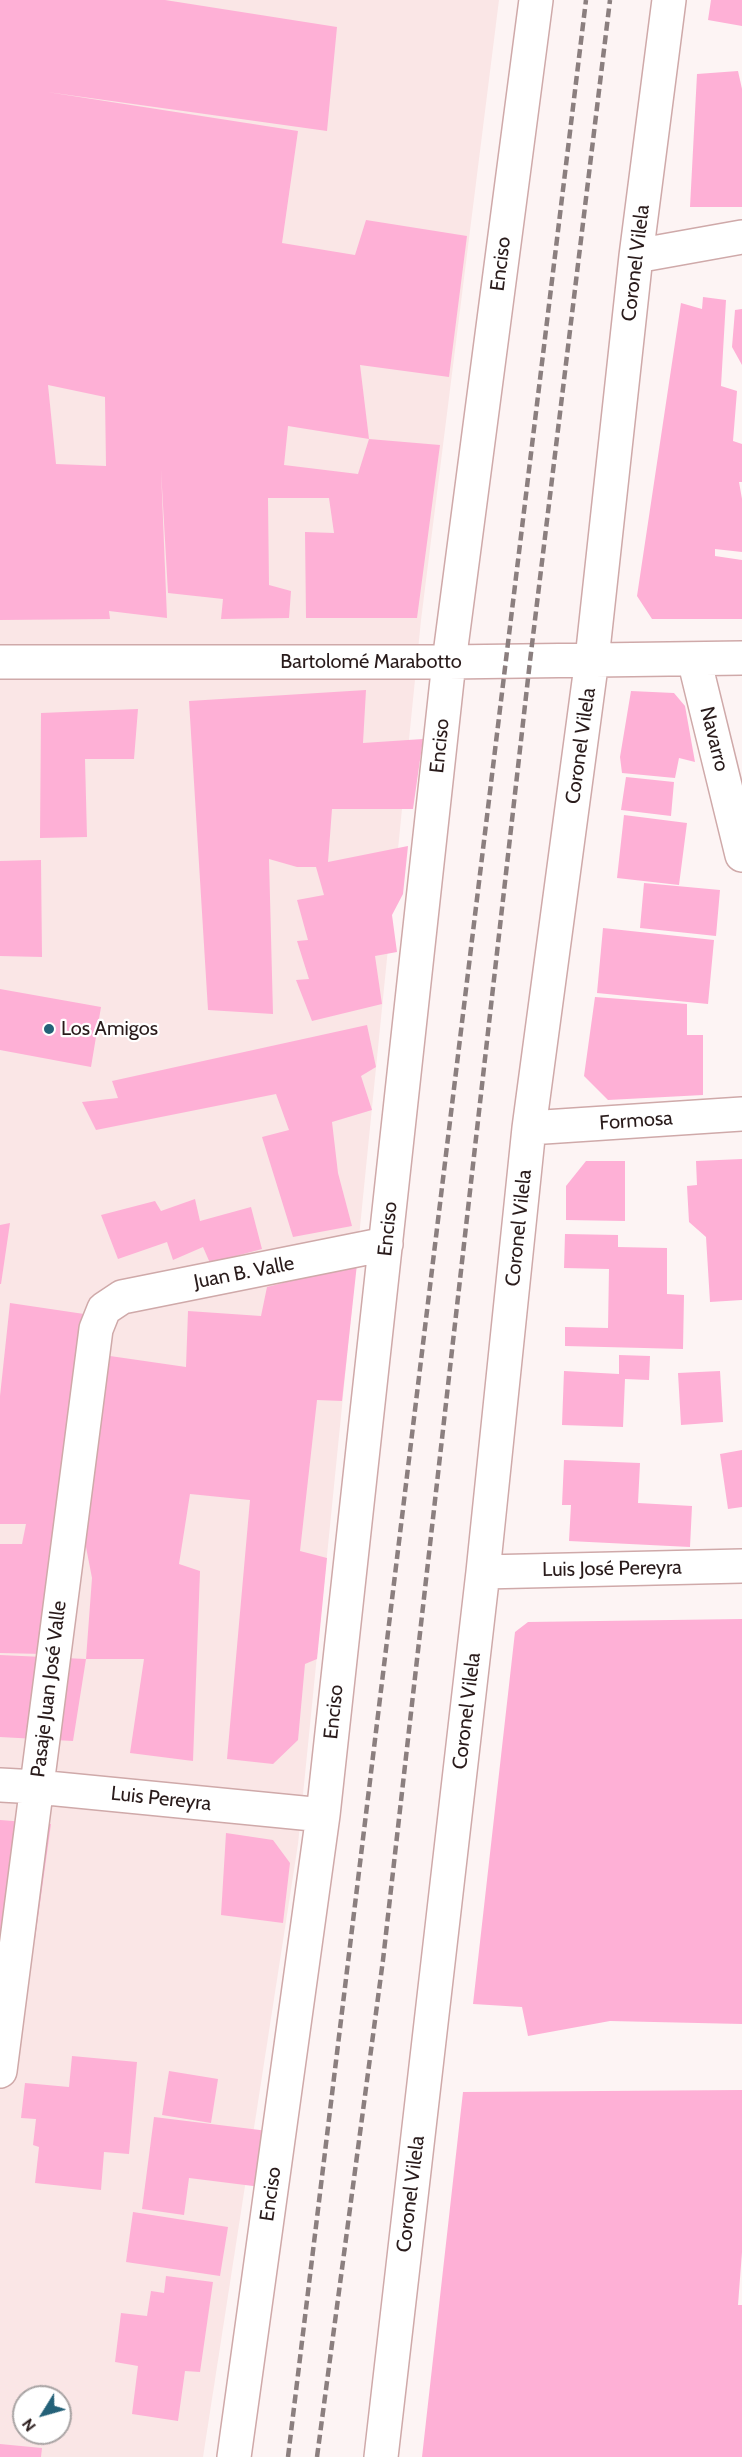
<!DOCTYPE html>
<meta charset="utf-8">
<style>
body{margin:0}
#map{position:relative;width:742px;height:2457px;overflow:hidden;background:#fdf4f4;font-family:Cabin,sans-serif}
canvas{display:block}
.north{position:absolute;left:12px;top:2385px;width:60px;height:60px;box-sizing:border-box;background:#fff;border:2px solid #a9a4a4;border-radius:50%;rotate:233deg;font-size:16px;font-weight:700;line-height:24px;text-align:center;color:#291b1b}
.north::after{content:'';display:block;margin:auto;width:21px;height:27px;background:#246178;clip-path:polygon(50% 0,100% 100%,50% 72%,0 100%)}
</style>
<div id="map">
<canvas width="742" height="2457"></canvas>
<div class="north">N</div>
</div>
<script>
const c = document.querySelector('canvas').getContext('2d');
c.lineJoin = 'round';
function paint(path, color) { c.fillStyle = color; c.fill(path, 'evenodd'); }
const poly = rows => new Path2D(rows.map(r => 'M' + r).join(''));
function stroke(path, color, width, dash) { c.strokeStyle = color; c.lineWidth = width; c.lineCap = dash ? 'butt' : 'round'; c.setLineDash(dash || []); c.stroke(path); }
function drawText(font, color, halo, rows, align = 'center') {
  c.font = font + ' Cabin,sans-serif'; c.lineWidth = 4.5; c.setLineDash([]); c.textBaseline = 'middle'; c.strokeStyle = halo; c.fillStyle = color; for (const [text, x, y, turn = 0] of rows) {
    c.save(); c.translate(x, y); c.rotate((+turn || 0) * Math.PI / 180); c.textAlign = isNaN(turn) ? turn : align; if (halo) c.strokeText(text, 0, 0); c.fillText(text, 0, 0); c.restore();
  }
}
paint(poly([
 [0,0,499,0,421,620,298,1844,203,2457,0,2457],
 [24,2397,60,2397,60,2433,24,2433]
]), '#fae6e6');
paint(poly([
 [0,0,165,0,337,27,327,131,47,92,298,131,282,243,355,255,366,220,467,236,449,377,360,365,369,439,440,445,417,618,306,618,305,532,334,533,329,498,268,498,269,585,291,591,289,618,221,619,223,599,168,593,161,470,167,618,109,611,110,619,0,620],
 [48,385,105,397,106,466,56,464],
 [288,426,369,439,358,474,284,465],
 [711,0,742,0,742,26,708,20],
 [738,71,742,89,742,207,690,207,697,74],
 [703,297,726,300,721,386,737,391,733,441,742,444,742,482,739,482,742,499,742,552,715,549,715,556,742,560,742,619,652,619,637,596,681,303,702,309],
 [742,309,742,365,732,347,735,310],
 [366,690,363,743,423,739,413,809,332,809,328,862,408,846,403,894,392,915,397,952,375,956,382,1004,312,1021,296,980,309,979,297,941,308,940,297,900,324,895,316,867,297,867,269,859,273,1014,208,1010,189,701],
 [631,691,674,693,685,706,695,762,679,758,675,778,622,773,620,757],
 [138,709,134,759,85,759,87,837,40,838,41,713],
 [626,777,674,782,671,816,621,810],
 [624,815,687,823,679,885,617,878],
 [41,860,42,957,0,956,0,861],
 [644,883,720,890,716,936,640,928],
 [603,928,714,940,708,1004,597,993],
 [0,989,101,1007,91,1067,0,1050],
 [595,997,687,1004,687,1035,703,1035,703,1095,608,1100,584,1076],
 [367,1025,376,1067,361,1076,372,1110,332,1122,338,1173,352,1226,293,1237,262,1137,289,1130,276,1094,96,1130,82,1102,118,1098,112,1081],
 [742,1159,742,1300,710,1302,706,1237,689,1222,687,1186,697,1185,696,1161],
 [586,1161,625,1161,625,1221,566,1220,566,1186],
 [195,1199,200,1221,251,1207,262,1249,210,1263,203,1247,173,1260,167,1242,118,1259,101,1215,155,1201,161,1211],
 [10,1223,1,1284,0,1284,0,1225],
 [565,1234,618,1235,618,1247,667,1248,667,1294,684,1295,683,1349,565,1346,565,1327,608,1328,609,1269,564,1268],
 [357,1264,342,1401,317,1400,300,1551,327,1558,317,1659,305,1664,298,1740,273,1764,227,1759,250,1500,190,1494,179,1564,200,1571,193,1761,130,1753,144,1659,86,1659,73,1741,0,1737,0,1655,86,1659,92,1578,85,1542,43,1654,0,1653,0,1544,22,1544,26,1524,0,1524,0,1396,10,1303,111,1318,110,1356,186,1367,188,1311,261,1316,267,1287],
 [619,1355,650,1356,649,1380,625,1379,623,1427,562,1425,564,1371,619,1374],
 [720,1371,723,1422,681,1425,678,1373],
 [742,1450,742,1507,728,1509,720,1454],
 [564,1460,640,1463,638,1503,692,1506,690,1547,569,1541,571,1505,562,1505],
 [742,1619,742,2024,610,2021,528,2036,522,2007,473,2004,515,1632,528,1622],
 [0,1820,51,1824,35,1939,0,1931],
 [226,1833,273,1840,290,1863,283,1923,221,1915],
 [72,2056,137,2062,129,2154,104,2152,101,2190,35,2183,39,2147,33,2145,36,2119,21,2118,25,2083,69,2087],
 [169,2071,218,2079,211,2123,162,2115],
 [742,2090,742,2252,738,2305,742,2305,742,2457,422,2457,463,2092],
 [154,2117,268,2131,261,2187,189,2178,184,2215,142,2209],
 [133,2212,228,2227,220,2276,126,2262],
 [166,2276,213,2282,200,2372,185,2371,178,2421,132,2414,138,2366,115,2362,121,2313,147,2316,151,2291,164,2293],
 [0,2444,42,2448,41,2457,0,2457]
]), '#feb0d6');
const street = poly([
 [636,256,742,237],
 [694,659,742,855],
 [0,662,449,662,742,658],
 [529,1128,742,1114],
 [483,1572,742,1566],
 [0,1785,37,1787,323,1815],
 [0,2071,96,1329,104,1309,122,1297,386,1244],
 [234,2457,323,1815,449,662,536,0],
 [381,2457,483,1572,529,1128,592,659,636,256,669,0]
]);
stroke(street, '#cfa9a9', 36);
stroke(street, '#fff', 33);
stroke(poly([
 [288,2457,586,0],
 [317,2457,383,1960,530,661,610,0]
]), '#8b7f7f', 4.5, [9, 4.5]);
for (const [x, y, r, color] of [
 [49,1029,6,"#246178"]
]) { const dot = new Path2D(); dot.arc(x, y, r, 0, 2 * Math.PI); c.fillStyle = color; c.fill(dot); stroke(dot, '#fff', 2); }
drawText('20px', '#291b1b', '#fff', [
 ["Coronel Vilela",636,263,-83],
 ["Enciso",501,264,-83],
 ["Bartolomé Marabotto",371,662],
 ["Navarro",714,739,76],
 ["Enciso",440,746,-84],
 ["Coronel Vilela",581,746,-82],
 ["Formosa",636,1121,-4],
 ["Coronel Vilela",519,1228,-84],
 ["Enciso",388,1229,-84],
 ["Juan B. Valle",244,1273,-11],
 ["Luis José Pereyra",612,1569,-1],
 ["Pasaje Juan José Valle",49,1689,-83],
 ["Coronel Vilela",467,1711,-83],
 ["Enciso",334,1712,-84],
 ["Luis Pereyra",161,1799,6],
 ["Enciso",271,2194,-82],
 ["Coronel Vilela",411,2194,-83]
]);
drawText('20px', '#291b1b', '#fff', [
 ["Los Amigos",61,1029]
], 'left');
</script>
